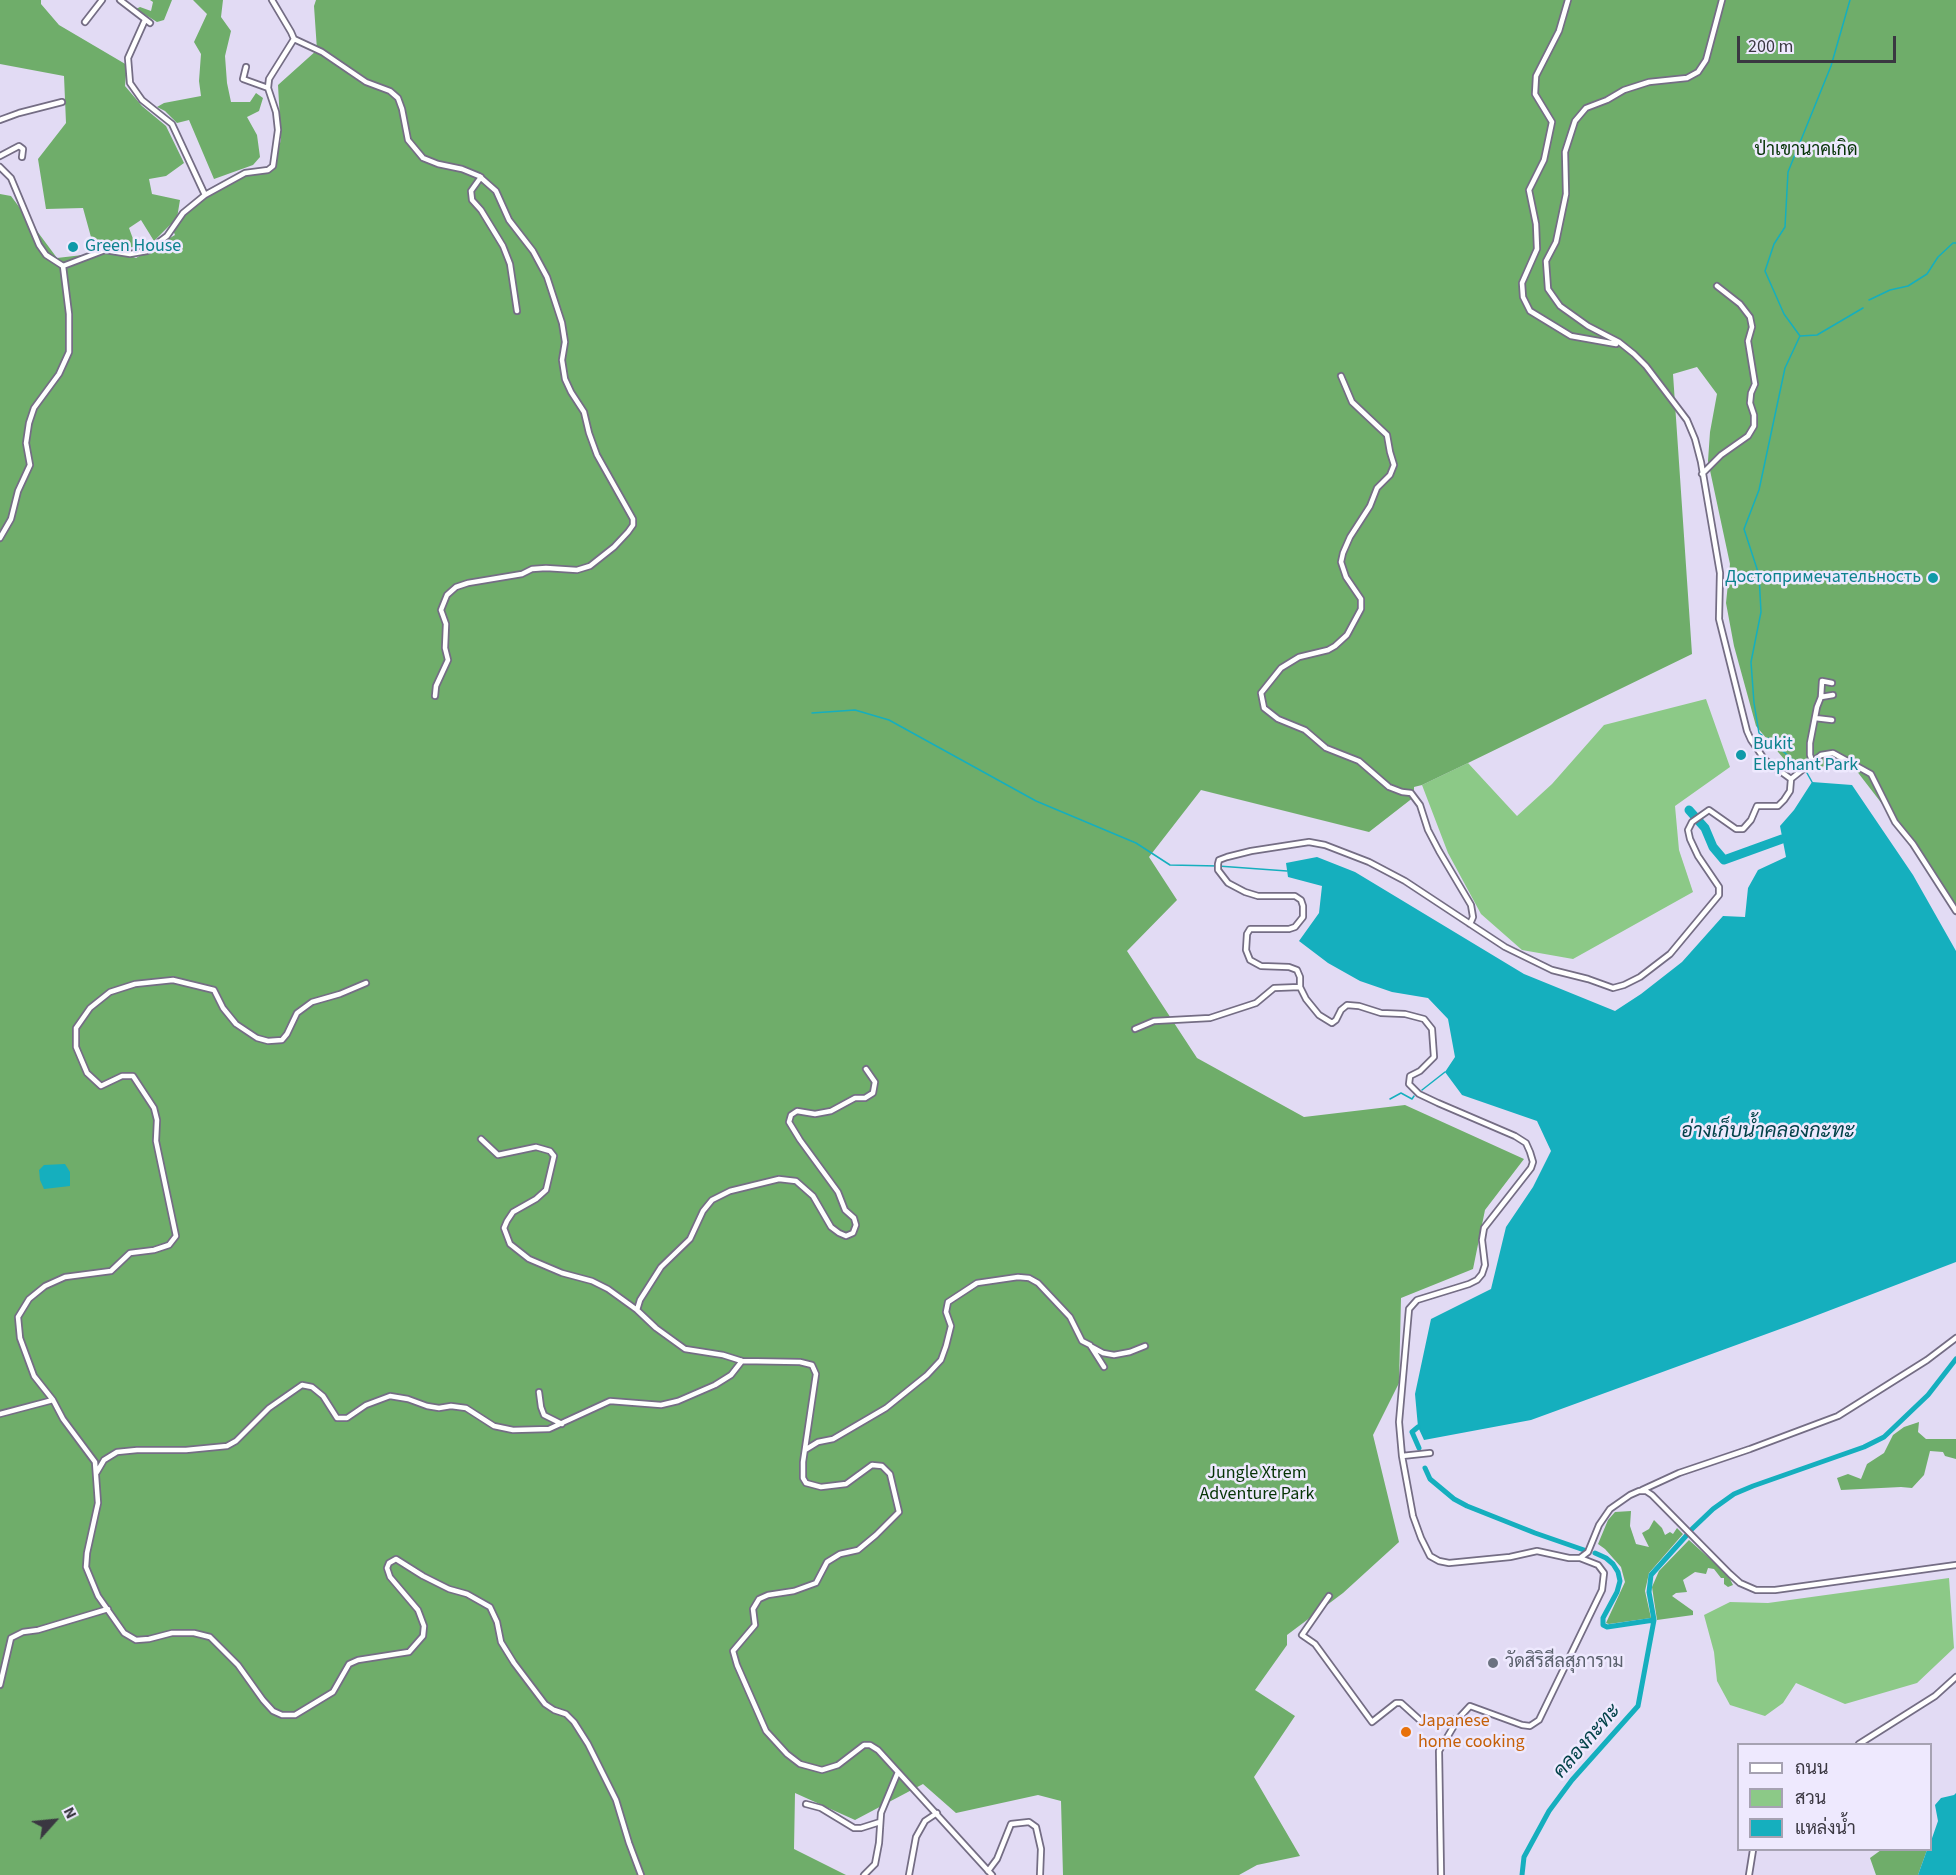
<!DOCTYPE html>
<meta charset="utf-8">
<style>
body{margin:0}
#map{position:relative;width:1956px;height:1875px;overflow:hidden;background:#e2dbf4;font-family:"Source Sans 3",Sarabun,sans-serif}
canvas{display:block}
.legend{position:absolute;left:1737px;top:1743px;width:195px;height:108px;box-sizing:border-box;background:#eee9fe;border:2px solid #a6a2b2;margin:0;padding:8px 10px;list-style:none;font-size:18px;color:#3a3741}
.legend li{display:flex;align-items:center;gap:12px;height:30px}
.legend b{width:30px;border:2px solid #a6a2b2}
.north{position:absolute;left:24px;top:1791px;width:60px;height:60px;-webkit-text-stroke:4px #eee9fe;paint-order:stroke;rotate:63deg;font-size:16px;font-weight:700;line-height:24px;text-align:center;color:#3a3741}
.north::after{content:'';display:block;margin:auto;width:21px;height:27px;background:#3a3741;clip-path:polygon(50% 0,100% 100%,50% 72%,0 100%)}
.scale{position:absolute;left:1737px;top:36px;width:159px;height:27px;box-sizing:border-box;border:3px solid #3a3741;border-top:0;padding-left:8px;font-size:18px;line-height:21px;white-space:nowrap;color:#3a3741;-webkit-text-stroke:4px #eee9fe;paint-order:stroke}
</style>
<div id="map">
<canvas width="1956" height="1875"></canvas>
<ul class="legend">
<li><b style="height:8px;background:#fff"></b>ถนน</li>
<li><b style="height:16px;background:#8cc987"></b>สวน</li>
<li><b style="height:16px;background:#15afbe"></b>แหล่งน้ำ</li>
</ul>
<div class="north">N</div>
<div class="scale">200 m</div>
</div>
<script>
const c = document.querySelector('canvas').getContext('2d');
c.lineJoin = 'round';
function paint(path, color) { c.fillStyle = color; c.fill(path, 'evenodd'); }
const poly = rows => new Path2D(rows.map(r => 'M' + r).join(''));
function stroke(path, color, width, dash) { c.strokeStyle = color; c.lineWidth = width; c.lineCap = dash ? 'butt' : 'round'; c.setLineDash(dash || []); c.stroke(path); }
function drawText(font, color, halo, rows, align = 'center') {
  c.font = font + ' "Source Sans 3",Sarabun,sans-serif'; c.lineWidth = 5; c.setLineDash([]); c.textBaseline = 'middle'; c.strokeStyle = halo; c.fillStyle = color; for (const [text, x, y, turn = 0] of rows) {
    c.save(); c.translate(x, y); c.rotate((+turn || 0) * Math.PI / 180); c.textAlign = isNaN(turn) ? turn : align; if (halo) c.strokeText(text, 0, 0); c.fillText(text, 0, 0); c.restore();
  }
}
paint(poly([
 [1706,699,1730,767,1675,806,1679,850,1693,892,1573,959,1522,950,1481,914,1448,853,1422,785,1468,763,1517,816,1552,784,1604,725],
 [1949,1578,1954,1648,1917,1683,1845,1704,1796,1683,1783,1703,1765,1716,1730,1705,1717,1681,1714,1652,1704,1615,1730,1602,1768,1603]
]), '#8cc987');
paint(poly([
 [0,0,41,0,41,4,59,25,127,65,125,86,142,106,166,126,184,163,166,176,149,179,152,194,180,200,177,218,154,241,141,220,129,228,136,247,94,248,83,208,46,209,38,159,66,123,64,76,0,64],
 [150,0,172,0,164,20,157,22,136,9,140,7,151,11,153,2],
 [193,0,223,0,221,17,231,31,225,56,227,83,231,102,250,102,256,93,263,98,259,111,247,117,257,135,260,157,253,165,214,179,189,120,177,123,165,111,157,107,164,103,201,96,199,81,201,54,194,42,207,14],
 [316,0,1956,0,1956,905,1913,844,1849,761,1801,771,1790,766,1756,726,1734,646,1726,603,1730,564,1708,461,1710,432,1717,394,1697,367,1673,374,1692,654,1468,763,1422,785,1414,787,1414,797,1369,832,1201,790,1149,857,1177,900,1127,951,1197,1058,1304,1117,1405,1105,1524,1159,1485,1210,1473,1269,1401,1298,1399,1383,1373,1435,1399,1542,1343,1593,1287,1635,1287,1645,1255,1690,1295,1716,1254,1777,1300,1856,1257,1865,1239,1875,1063,1875,1061,1801,1038,1795,956,1813,923,1784,855,1820,795,1793,794,1849,846,1875,0,1875,0,194,11,196,57,258,117,251,136,258,175,235,172,228,203,192,234,176,247,176,268,170,277,156,281,139,278,85,317,50,314,6],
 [1919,1422,1918,1432,1926,1439,1956,1439,1956,1459,1945,1456,1943,1452,1930,1451,1924,1475,1912,1488,1901,1487,1841,1490,1837,1478,1848,1474,1861,1479,1867,1464,1884,1453,1893,1435,1904,1427],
 [1631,1511,1630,1526,1636,1544,1649,1547,1642,1533,1649,1529,1654,1520,1662,1528,1665,1535,1670,1532,1673,1534,1677,1528,1683,1534,1649,1573,1645,1591,1651,1618,1609,1624,1606,1623,1625,1582,1621,1567,1605,1549,1598,1544,1608,1520,1615,1512],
 [1689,1540,1728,1575,1733,1585,1728,1587,1724,1584,1724,1578,1721,1578,1714,1569,1708,1568,1706,1574,1695,1572,1683,1580,1687,1592,1676,1593,1672,1596,1693,1611,1693,1615,1657,1620,1652,1587,1659,1571],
 [1881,1850,1927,1850,1918,1875,1876,1875,1870,1858]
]), '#6fad6a');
paint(poly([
 [1812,782,1852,785,1913,875,1956,951,1956,1262,1802,1321,1531,1420,1424,1440,1418,1427,1415,1394,1431,1319,1491,1289,1506,1227,1533,1187,1551,1151,1537,1121,1462,1095,1445,1072,1455,1057,1448,1019,1428,998,1392,992,1360,981,1328,963,1299,941,1319,913,1322,886,1288,877,1286,863,1317,857,1355,872,1524,974,1615,1011,1641,994,1682,962,1723,916,1745,917,1748,888,1758,870,1786,857,1780,826,1794,810],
 [65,1164,70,1172,70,1186,44,1189,40,1180,39,1170,44,1165],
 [1956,1793,1956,1875,1918,1875,1927,1850,1930,1850,1931,1841,1938,1821,1935,1805,1941,1798,1954,1795]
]), '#15afbe');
stroke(poly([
 [1869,300,1890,290,1908,286,1927,274,1938,257,1953,243,1956,243],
 [1800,336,1817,335,1863,308],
 [812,713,855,710,889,720,1036,801,1136,843,1170,865,1218,866,1287,871],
 [1762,735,1759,733,1754,703,1751,662,1761,612,1759,575,1744,529,1759,490,1785,368,1800,336,1784,314,1765,271,1774,244,1785,227,1788,172,1831,66,1850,0],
 [1768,738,1801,767],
 [1807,773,1812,782],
 [1422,1090,1445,1072],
 [1390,1099,1401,1093,1412,1099,1414,1096]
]), '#15afbe', 1.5);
stroke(poly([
 [1418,1427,1412,1432,1419,1448],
 [1425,1468,1430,1479,1454,1499,1467,1506,1535,1533,1584,1550],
 [1692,1529,1713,1509,1734,1494,1753,1486,1864,1447,1884,1437,1928,1395,1956,1359],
 [1595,1553,1606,1558,1613,1564,1618,1572,1620,1581,1617,1592,1603,1618,1603,1625,1607,1627,1654,1620],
 [1522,1875,1524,1857,1549,1811,1572,1780,1638,1706,1654,1620,1649,1592,1651,1575,1686,1536]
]), '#15afbe', 5);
stroke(poly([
 [1689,810,1705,828,1713,847,1724,860,1782,839]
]), '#15afbe', 9);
const street = poly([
 [120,0,150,23],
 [272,0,291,32,294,39,322,52,366,82,390,91,398,98,402,109,408,140,423,158,438,164,462,169,479,176,496,191,509,220,533,251,547,277,562,323,565,342,562,360,565,379,571,392,584,412,589,433,597,455,633,519,633,525,628,532,614,547,590,566,577,570,546,568,532,569,522,574,468,583,456,587,447,595,441,610,446,624,445,648,448,660,436,686,435,696],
 [1568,0,1559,31,1536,76,1535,94,1552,122,1544,160,1529,190,1536,224,1537,249,1522,283,1523,297,1530,311,1571,336,1616,344],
 [1722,0,1706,60,1698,72,1687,78,1649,82,1624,90,1607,100,1586,108,1575,121,1565,152,1566,194,1556,242,1546,261,1548,289,1560,306,1588,326,1619,342,1634,354,1646,366,1687,420,1695,439,1701,462,1720,573,1719,619,1747,731,1751,740,1765,760,1791,779],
 [145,20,128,58,130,83,142,100,172,124,205,195],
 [85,22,102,0],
 [246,67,243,79,268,88],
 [0,120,19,113,62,102],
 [0,156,19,146,23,149,22,157],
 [0,167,11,178,39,245,46,255,63,266],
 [481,177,471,191,472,200,481,210,503,246,510,264,517,311],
 [63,266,105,250,130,254,147,251,167,236,183,213,205,195,245,173,268,170,273,166,278,130,276,112,268,88,269,79,294,39],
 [1341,376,1352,402,1387,435,1390,452,1394,465,1390,475,1377,488,1370,506,1350,537,1343,553,1341,562,1346,577,1361,599,1361,609,1347,635,1335,646,1328,650,1299,657,1281,668,1261,693,1264,708,1278,719,1305,730,1326,748,1359,761,1389,787,1402,792,1411,793,1420,805,1428,830,1439,851,1471,905,1473,917,1470,924],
 [1702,474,1721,455,1748,436,1754,426,1754,415,1750,403,1751,393,1755,384,1748,341,1752,327,1750,317,1740,304,1717,286],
 [0,538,11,519,18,491,30,465,26,443,29,423,34,408,59,374,69,352,69,314,63,266],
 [1821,697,1833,695],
 [1815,718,1832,720],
 [1812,761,1810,755,1810,743,1817,707,1821,697,1822,681,1832,683],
 [1956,911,1913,844,1895,822,1871,774,1833,753,1821,755,1791,779,1790,791,1784,800,1778,806,1757,806,1751,820,1743,829,1736,829,1709,810,1692,822,1688,830,1690,839,1698,856,1719,887,1719,895,1670,954,1640,977,1624,985,1613,988,1588,979,1552,970,1505,947,1405,881,1369,862,1325,845,1309,842,1251,851,1227,857,1219,860,1218,864,1218,870,1228,883,1245,892,1258,896,1295,896,1301,900,1303,906,1303,917,1295,927,1289,929,1250,929,1247,934,1246,950,1250,960,1261,966,1289,967,1297,970,1300,977,1300,987,1306,999,1319,1015,1332,1023,1336,1020,1341,1010,1347,1005,1359,1006,1381,1013,1405,1014,1424,1019,1432,1029,1434,1057,1420,1071,1410,1076,1409,1084,1419,1094,1438,1103,1515,1136,1526,1143,1530,1152,1533,1162,1531,1168,1484,1228,1482,1240,1485,1265,1482,1274,1477,1280,1469,1284,1417,1300,1409,1309,1399,1422,1402,1456,1413,1516,1421,1538,1430,1556,1439,1561,1449,1563,1510,1557,1537,1551,1569,1558,1580,1558,1588,1552,1599,1525,1610,1509,1630,1495,1639,1491,1646,1491,1652,1495,1730,1574,1740,1583,1756,1590,1775,1590,1956,1565],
 [1135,1029,1154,1021,1210,1018,1256,1003,1274,988,1300,987],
 [866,1069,875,1082,873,1093,865,1098,855,1098,831,1111,815,1114,797,1111,791,1115,789,1122,800,1140,838,1192,845,1210,854,1218,856,1225,853,1233,846,1236,839,1233,831,1227,813,1196,796,1181,779,1179,730,1191,712,1200,703,1211,690,1239,661,1267,640,1300,637,1310,656,1328,685,1349,723,1355,742,1361,800,1362,812,1365,816,1374,803,1462,803,1478,806,1483,821,1487,846,1484,872,1465,882,1466,890,1474,899,1512,876,1535,858,1550,840,1554,827,1562,816,1583,794,1591,768,1595,759,1599,753,1609,755,1625,733,1651,737,1665,766,1731,787,1754,800,1764,822,1770,838,1765,864,1745,870,1745,878,1750,992,1875],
 [481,1139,498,1155,536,1147,550,1151,554,1156,546,1190,536,1199,513,1212,507,1221,504,1228,510,1244,529,1259,562,1273,592,1281,608,1289,637,1310],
 [1092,1347,1103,1353,1114,1355,1130,1352,1145,1346],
 [539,1392,541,1407,544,1415,562,1424],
 [53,1400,34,1376,20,1338,18,1317,29,1299,45,1286,65,1277,111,1271,130,1253,154,1250,169,1245,176,1236,156,1141,157,1120,154,1108,133,1076,122,1076,101,1086,87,1073,76,1047,76,1028,90,1008,110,992,135,984,173,980,214,990,223,1008,236,1024,257,1038,268,1041,282,1040,287,1034,297,1013,312,1002,340,994,366,983],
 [0,1414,53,1400,63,1419,95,1462,98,1503,87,1553,86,1567,98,1596,124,1633,136,1640,149,1639,172,1633,194,1633,210,1637,238,1665,263,1700,273,1711,282,1715,295,1715,333,1692,349,1664,358,1660,409,1652,423,1636,424,1626,418,1610,390,1577,387,1568,389,1563,396,1559,423,1576,449,1589,467,1594,490,1607,497,1622,501,1642,514,1663,545,1704,554,1710,566,1714,574,1722,588,1744,616,1800,629,1843,641,1875],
 [805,1450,818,1442,833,1439,886,1408,927,1375,941,1360,946,1346,951,1326,946,1312,948,1302,977,1283,1018,1277,1029,1278,1038,1283,1070,1317,1082,1341,1090,1345,1104,1367],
 [1402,1456,1430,1453],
 [97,1472,104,1460,117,1452,137,1450,186,1450,227,1446,236,1441,269,1408,302,1385,312,1387,323,1396,337,1418,347,1418,366,1405,390,1396,408,1399,427,1406,439,1408,451,1406,466,1408,494,1426,513,1430,549,1429,610,1401,661,1405,678,1401,715,1385,731,1375,742,1361],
 [1642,1490,1679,1473,1750,1449,1838,1416,1927,1360,1956,1338],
 [1329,1596,1302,1635,1315,1644,1372,1722,1396,1703,1401,1703,1422,1722,1458,1719],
 [0,1685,11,1638,23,1632,38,1630,108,1609],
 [1859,1744,1935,1696,1956,1677],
 [806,1804,821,1808,854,1828,861,1828,880,1822],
 [988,1871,997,1859,1011,1824,1029,1822,1036,1827,1041,1849,1040,1875],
 [864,1875,875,1864,879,1843,881,1813,898,1772],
 [909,1875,916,1837,925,1821,937,1813],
 [1441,1875,1439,1751,1458,1719,1470,1706,1522,1725,1530,1726,1539,1720,1602,1590,1604,1573,1598,1565,1580,1558],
 [1749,1875,1753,1850]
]);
stroke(street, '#746d84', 8);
stroke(street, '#fff', 4.5);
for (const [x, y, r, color] of [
 [73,247,6,"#0f9aa8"],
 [1933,578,6,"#0f9aa8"],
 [1741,755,6,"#0f9aa8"],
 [1493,1663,6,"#6b7280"],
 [1406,1732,6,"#e8710a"]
]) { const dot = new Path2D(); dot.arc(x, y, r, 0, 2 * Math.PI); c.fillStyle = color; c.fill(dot); stroke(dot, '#eee9fe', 2); }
drawText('18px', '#063406', '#eee9fe', [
 ["ป่าเขานาคเกิด",1806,151],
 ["Jungle Xtrem",1257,1474],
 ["Adventure Park",1257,1495]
]);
drawText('18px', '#0d838f', '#eee9fe', [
 ["Green House",85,247],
 ["Достопримечательность",1921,578,"right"],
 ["Bukit",1753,745],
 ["Elephant Park",1753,766]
], 'left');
drawText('18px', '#5b616d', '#eee9fe', [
 ["วัดสิริสีลสุภาราม",1505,1663]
], 'left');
drawText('18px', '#c56008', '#eee9fe', [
 ["Japanese",1418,1722],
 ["home cooking",1418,1743]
], 'left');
drawText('italic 20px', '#034249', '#eee9fe', [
 ["อ่างเก็บน้ำคลองกะทะ",1768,1133],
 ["คลองกะทะ",1588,1742,-49]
]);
</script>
